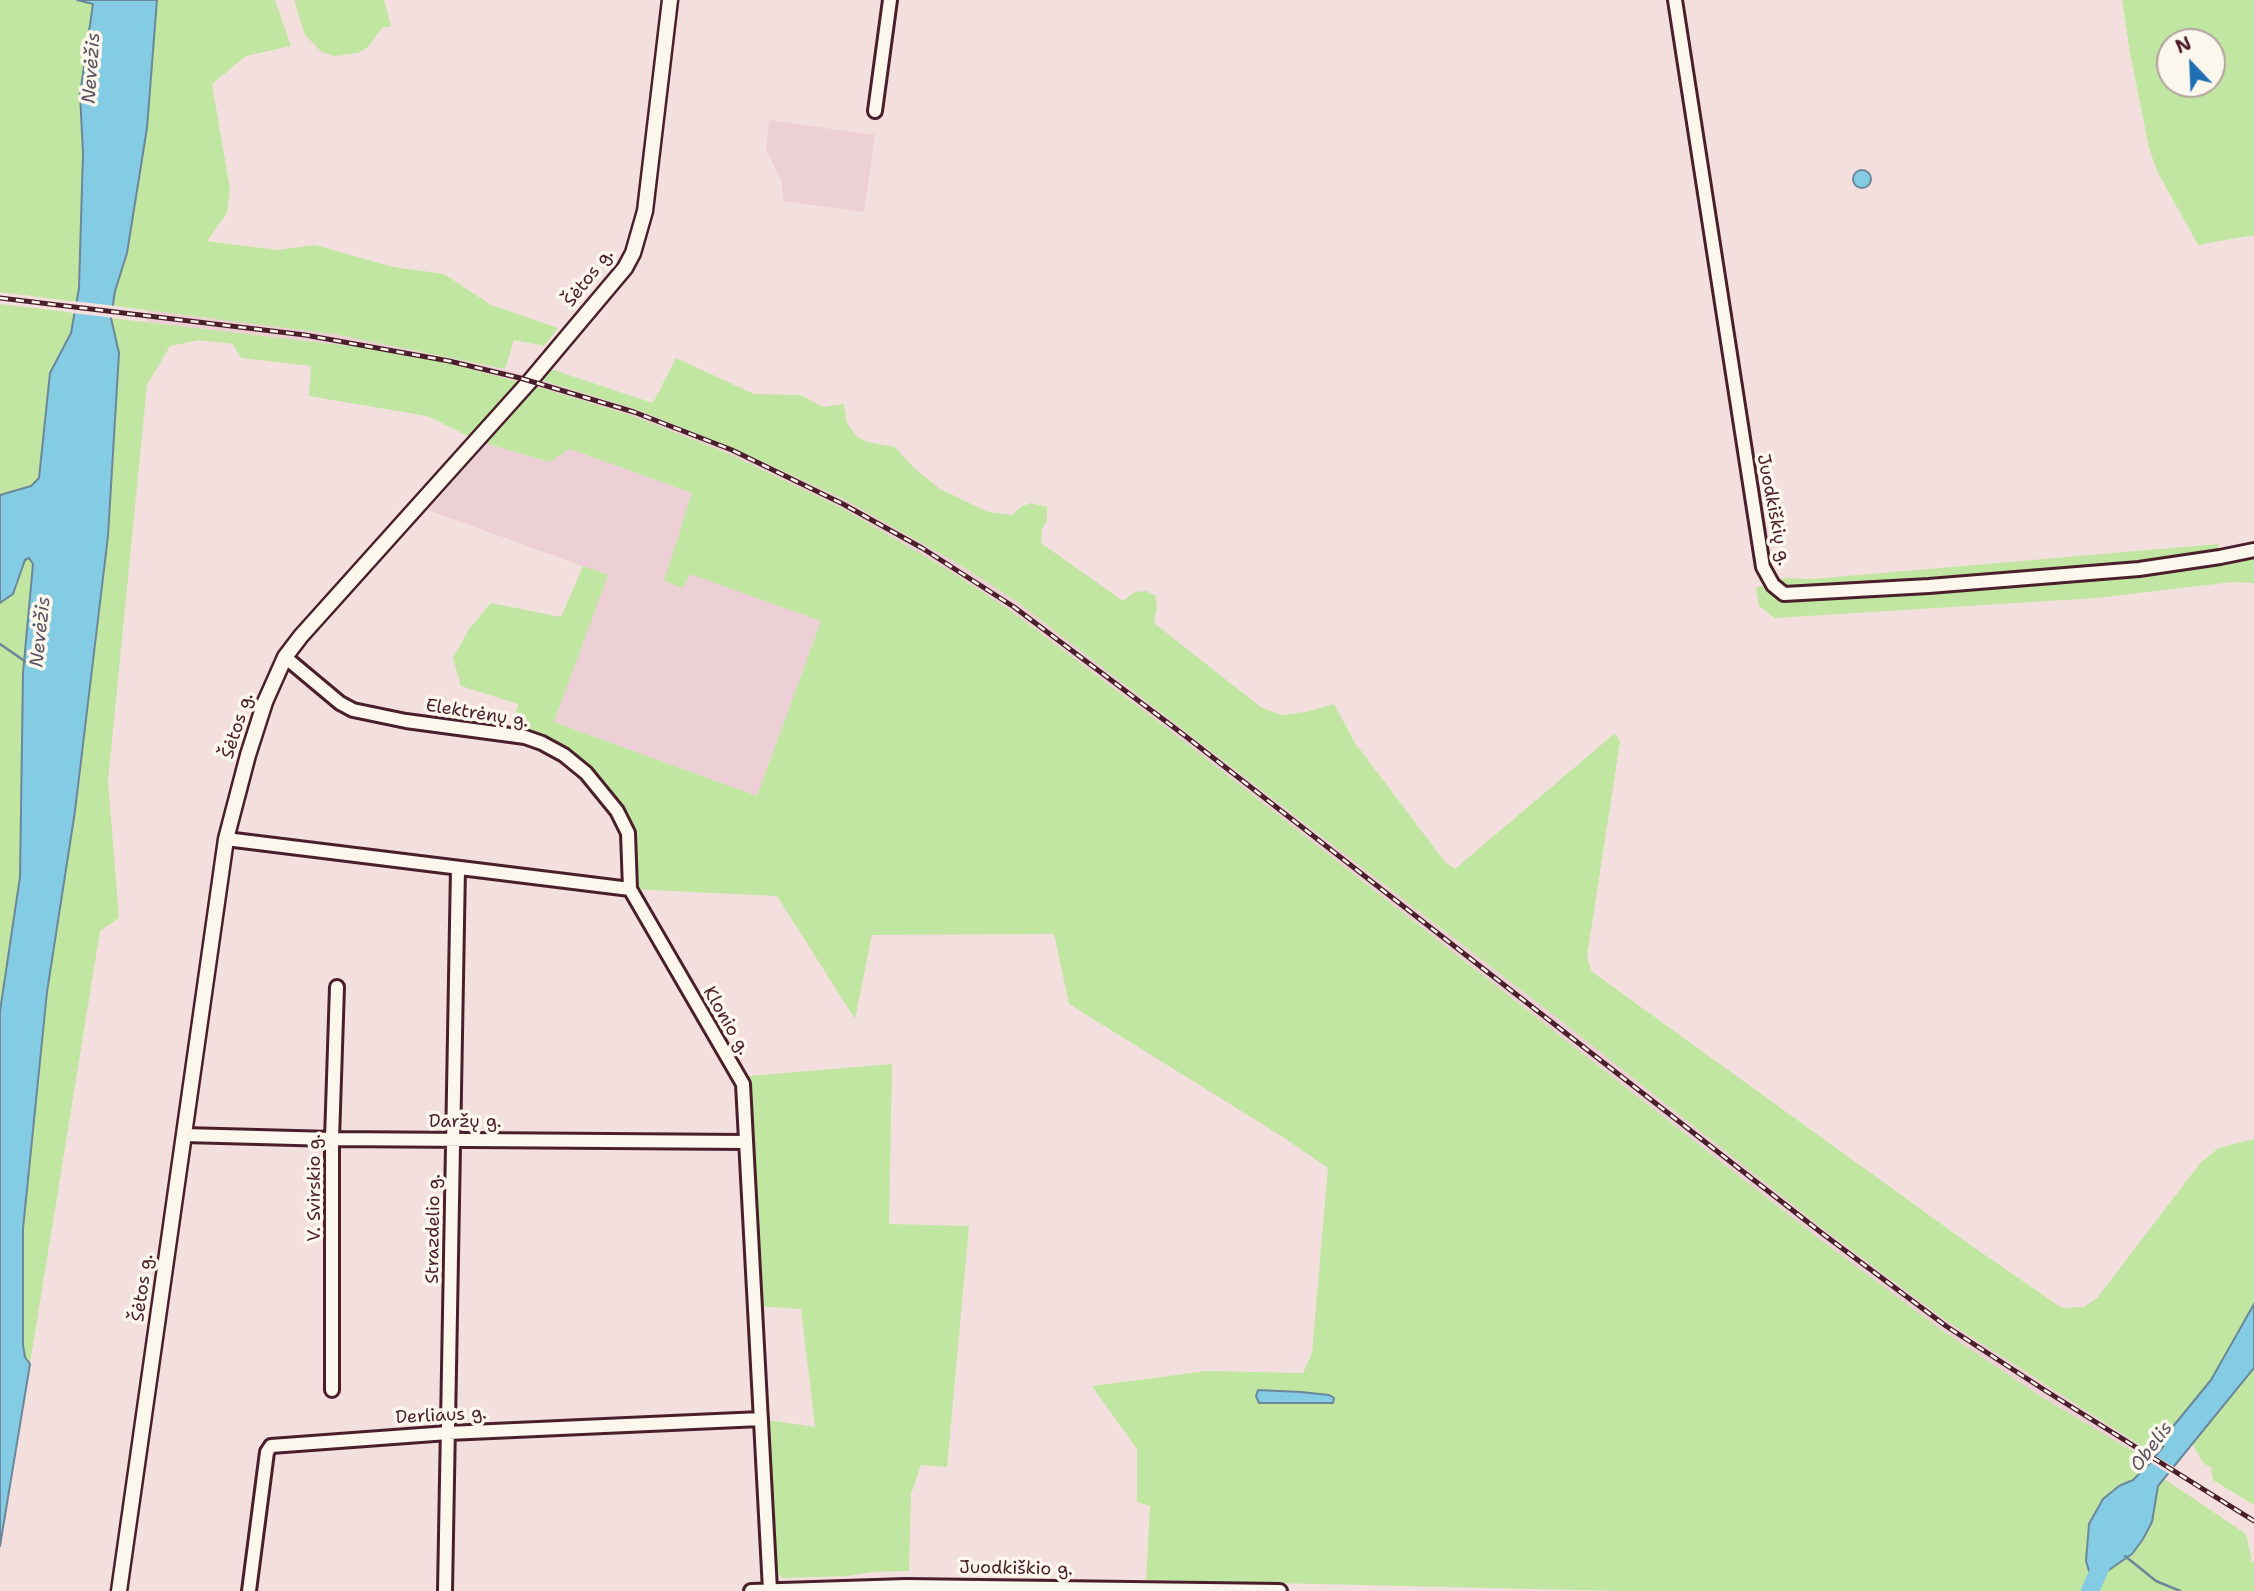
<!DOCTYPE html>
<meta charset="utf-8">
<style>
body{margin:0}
#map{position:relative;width:2254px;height:1591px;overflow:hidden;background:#f3e0de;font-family:"Shantell Sans",sans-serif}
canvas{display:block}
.north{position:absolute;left:2156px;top:28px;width:70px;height:70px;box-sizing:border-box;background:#fbf7ec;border:2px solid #b4a19f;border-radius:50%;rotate:337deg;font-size:19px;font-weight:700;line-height:28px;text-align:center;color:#4a1f2b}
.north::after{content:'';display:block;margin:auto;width:24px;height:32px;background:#1f6fb2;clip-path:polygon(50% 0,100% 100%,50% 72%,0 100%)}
</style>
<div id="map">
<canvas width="2254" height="1591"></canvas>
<div class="north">N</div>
</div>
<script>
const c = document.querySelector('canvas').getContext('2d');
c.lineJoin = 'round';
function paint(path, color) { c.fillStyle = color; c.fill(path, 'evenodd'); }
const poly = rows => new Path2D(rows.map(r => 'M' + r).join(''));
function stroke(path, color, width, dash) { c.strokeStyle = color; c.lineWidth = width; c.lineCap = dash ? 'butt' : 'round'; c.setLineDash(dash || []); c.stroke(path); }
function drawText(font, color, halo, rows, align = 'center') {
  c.font = font + ' "Shantell Sans",sans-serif'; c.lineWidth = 7; c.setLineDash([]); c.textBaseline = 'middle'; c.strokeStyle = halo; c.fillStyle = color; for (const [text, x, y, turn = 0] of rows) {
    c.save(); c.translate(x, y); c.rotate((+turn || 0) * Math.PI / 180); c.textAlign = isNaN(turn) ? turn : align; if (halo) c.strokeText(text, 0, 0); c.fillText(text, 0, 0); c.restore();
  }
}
paint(poly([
 [769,120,875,135,864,212,783,201,782,182,766,149],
 [148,310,333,334,525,374,519,382,447,363,366,348,146,322],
 [541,380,635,409,733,448,845,500,955,562,1016,601,1556,1017,1826,1231,1948,1322,2140,1446,2136,1453,2045,1399,1943,1331,1822,1241,1181,739,1011,611,950,571,842,508,727,453,633,416,535,386],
 [487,444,548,462,570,449,692,493,682,527,690,573,821,621,757,796,554,722,607,575,428,510]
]), '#edd0d5');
paint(poly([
 [0,0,77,0,93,4,80,94,83,153,79,288,77,302,0,292],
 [157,0,275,0,291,46,246,56,212,84,230,189,227,213,207,241,277,250,315,245,393,267,444,274,491,305,558,328,544,346,514,340,505,369,333,334,114,306,115,291,127,253,147,128],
 [294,0,384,0,391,26,382,28,368,47,358,53,334,56,322,52,305,35],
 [2122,0,2254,0,2254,235,2198,245,2157,171,2149,148,2130,53],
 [2212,42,2212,84,2170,84,2170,42],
 [0,304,75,313,71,333,50,373,40,478,31,486,0,495],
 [111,318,366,348,447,363,519,382,470,437,427,416,309,396,311,366,241,358,233,344,199,340,170,346,147,385,108,781,119,918,100,931,30,1364,25,1357,23,1345,23,1229,47,992,75,811,113,330],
 [676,358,754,394,801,395,823,407,844,404,847,423,856,436,867,442,895,447,914,468,940,489,988,512,1012,515,1022,506,1031,503,1047,507,1047,520,1042,529,1041,543,1123,601,1135,592,1146,591,1155,595,1157,606,1154,623,1262,708,1282,715,1306,712,1334,704,1355,743,1445,862,1455,869,1615,733,1620,742,1587,956,1591,971,1969,1244,2062,1308,2084,1307,2097,1298,2201,1162,2219,1148,2254,1139,2254,1304,2211,1380,2167,1435,2163,1447,2155,1455,1948,1322,1826,1231,1556,1017,1016,601,955,562,845,500,733,448,635,409,541,380,551,369,653,403],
 [535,386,633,416,727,453,842,508,950,571,1011,611,1181,739,1822,1241,1943,1331,2045,1399,2151,1462,2133,1480,2119,1486,2109,1570,2132,1553,2156,1504,2158,1486,2163,1478,2246,1534,2252,1562,2254,1562,2254,1591,1620,1591,1146,1580,1150,1506,1137,1502,1137,1449,1092,1386,1207,1371,1303,1373,1312,1353,1328,1168,1283,1137,1069,1004,1054,934,872,935,855,1019,777,896,630,889,628,833,564,755,511,732,518,704,461,686,453,658,469,629,491,603,561,617,583,566,608,575,554,722,757,796,821,621,690,574,683,588,664,581,692,493,570,449,549,462,481,442,526,392],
 [1259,1390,1329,1395,1332,1403,1259,1403,1256,1396],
 [2218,544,2221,565,2254,557,2254,583,2233,582,2096,598,1775,618,1759,606,1756,588,1786,578,1813,579],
 [29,558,33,564,23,673,20,877,0,1011,0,603,13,594,25,560],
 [892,1064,889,1224,969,1226,947,1467,921,1465,911,1494,909,1571,871,1572,849,1576,782,1578,774,1568,761,1419,815,1427,801,1309,755,1306,738,1077],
 [2254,1368,2254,1505,2213,1480,2211,1467,2203,1463,2192,1444]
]), '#c0e6a1');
const water = poly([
 [77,0,157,0,147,128,127,253,115,291,111,318,119,353,108,536,75,811,47,992,23,1229,23,1345,25,1357,30,1364,0,1546,0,1011,20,877,23,673,33,564,29,558,25,560,13,594,0,603,0,495,31,486,39,478,50,373,71,333,79,288,83,153,80,94,93,4,77,0],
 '1853 179a9 9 0 1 1 18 0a9 9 0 1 1-18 0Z',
 [2254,1304,2254,1368,2158,1486,2152,1522,2143,1539,2132,1554,2109,1570,2096,1576,2089,1571,2086,1561,2089,1524,2103,1499,2119,1486,2133,1480,2151,1462,2163,1447,2166,1435,2211,1380,2254,1304],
 [1258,1390,1301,1392,1329,1395,1334,1398,1333,1403,1259,1403,1256,1396,1258,1390]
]);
paint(water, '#83cce3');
stroke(water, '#6c8799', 2);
paint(poly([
 [73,301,117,306,115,318,71,313],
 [2152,1454,2176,1468,2171,1475,2148,1461]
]), '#f3e0de');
stroke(poly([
 [0,644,26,662],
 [2125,1556,2156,1581,2180,1591]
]), '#6c8799', 2.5);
stroke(poly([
 [2090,1591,2106,1555]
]), '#83cce3', 18);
const minor = poly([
 [1675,0,1763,567,1773,585,1784,594,1929,586,2139,569,2220,557,2254,550],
 [875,111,890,0],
 [285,657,340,703,353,710,406,721,525,737,542,743,564,755,586,773,617,811,628,833,630,889],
 [226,839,630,889,743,1084,770,1590],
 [184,1135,332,1139,746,1142],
 [332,1390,332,1139,337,987],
 [249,1591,267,1452,271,1446,448,1433,761,1419],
 [445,1591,458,868],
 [751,1591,906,1586,1280,1591]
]);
const major = poly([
 [119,1591,226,839,248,755,265,702,285,657,301,636,530,381,625,268,633,253,645,211,670,0]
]);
stroke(minor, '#4a1f2b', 18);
stroke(major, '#4a1f2b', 19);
stroke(minor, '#fbf7ec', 12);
stroke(major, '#fbf7ec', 14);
const rail = poly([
 [0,298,305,335,449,361,520,378,634,412,732,450,843,504,922,548,1014,607,1184,735,1823,1234,1946,1326,2046,1391,2254,1521]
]);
stroke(rail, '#4a1f2b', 5);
stroke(rail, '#fbf7ec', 2.5, [8]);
drawText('18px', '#4a1f2b', '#fbf7ec', [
 ["Šėtos g.",589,278,-52],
 ["Juodkiškių g.",1773,510,79],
 ["Elektrėnų g.",477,714,9],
 ["Šėtos g.",238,726,-72],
 ["Klonio g.",726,1021,60],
 ["Daržų g.",465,1122],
 ["V. Svirskio g.",315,1188,-90],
 ["Strazdelio g.",434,1229,-89],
 ["Šėtos g.",143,1288,-82],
 ["Derliaus g.",441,1416,-3],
 ["Juodkiškio g.",1016,1569,1]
]);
drawText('italic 19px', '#5b5362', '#fbf7ec', [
 ["Nevėžis",92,68,-86],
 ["Nevėžis",41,632,-84],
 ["Obelis",2152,1447,-53]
]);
</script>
